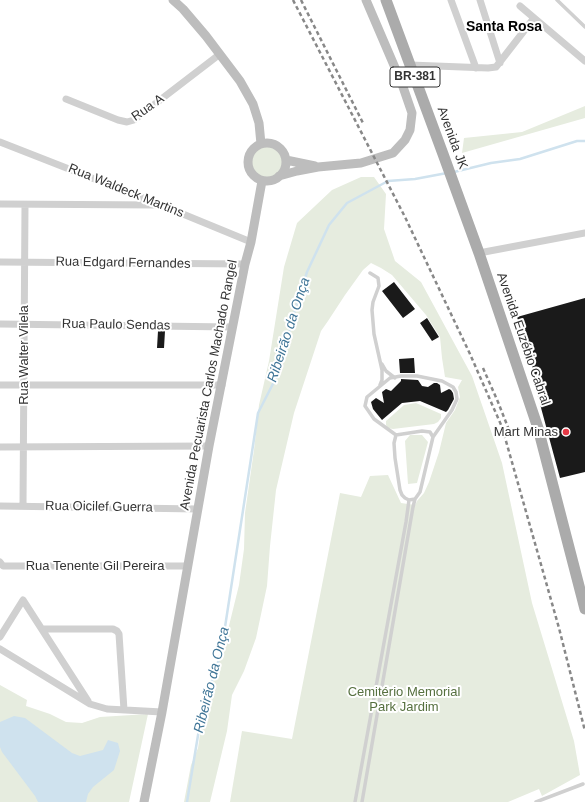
<!DOCTYPE html>
<meta charset="utf-8">
<style>
body{margin:0}
canvas{display:block;background:#fff}
</style>
<canvas width="585" height="802"></canvas>
<script>
const c = document.querySelector('canvas').getContext('2d');
c.lineJoin = 'round';
function paint(path, color) { c.fillStyle = color; c.fill(path, 'evenodd'); }
const poly = rows => new Path2D(rows.map(r => 'M' + r).join(''));
function stroke(path, color, width, dash) { c.strokeStyle = color; c.lineWidth = width; c.lineCap = dash ? 'butt' : 'round'; c.setLineDash(dash || []); c.stroke(path); }
function drawText(font, color, halo, rows, align = 'center') {
  c.font = font + ' Helvetica,sans-serif'; c.lineWidth = 4; c.setLineDash([]); c.textBaseline = 'middle'; c.strokeStyle = halo; c.fillStyle = color; for (const [text, x, y, turn = 0] of rows) {
    c.save(); c.translate(x, y); c.rotate((+turn || 0) * Math.PI / 180); c.textAlign = isNaN(turn) ? turn : align; if (halo) c.strokeText(text, 0, 0); c.fillText(text, 0, 0); c.restore();
  }
}
paint(poly([
 [585,106,585,118,462,153,464,138,522,132],
 '251 162a16 16 0 1 1 32 0a16 16 0 1 1-32 0Z',
 [361,177,374,177,386,194,384,229,395,261,421,282,472,376,502,463,532,603,574,741,580,775,542,796,539,789,508,802,230,802,242,731,292,739,340,493,361,497,370,476,388,475,401,503,415,505,417,501,424,493,429,482,439,452,446,423,455,410,460,397,458,387,462,380,445,377,442,358,440,337,426,315,392,275,381,268,371,263,363,270,345,295,328,321,321,331,294,413,276,490,270,546,267,586,256,638,244,671,232,695,227,731,210,802,184,802,191,765,198,748,205,701,224,646,239,585,244,549,245,513,254,450,259,405,269,361,284,267,297,223,332,190],
 [416,403,441,414,441,418,438,422,434,424,393,429,388,428,386,425,386,421,404,405],
 [410,435,422,435,428,442,417,483,408,484,405,441],
 [0,685,27,700,26,706,50,714,66,722,82,723,100,717,148,714,129,802,0,802]
]), '#e6ecdf');
paint(poly([
 [14,716,25,718,72,753,80,756,103,750,108,740,118,743,120,751,114,770,93,787,88,794,86,802,38,802,35,796,2,752,0,747,0,722]
]), '#cfe2ee');
stroke(poly([
 [454,172,491,163,520,159,577,141,585,141],
 [187,802,202,711,221,653,258,413,279,372,295,310,307,272,329,225,347,203,388,181,415,179,447,173]
]), '#cfe2ee', 2.5);
paint(poly([
 [394,282,415,309,403,318,382,291],
 [585,298,585,472,560,478,537,393,540,392,517,317],
 [427,318,439,337,432,341,420,323],
 [158,331,165,331,164,348,157,348],
 [414,358,415,373,400,373,399,359],
 [401,379,418,380,422,386,428,387,434,383,437,383,440,385,441,393,449,389,451,390,453,393,454,399,448,410,446,412,420,401,402,403,382,420,373,409,371,402,376,398,384,403,382,392,386,389,391,391,401,381]
]), '#1a1a1a');
stroke(poly([
 [557,0,585,27],
 [370,273,378,278,379,286,373,302,372,310,374,334,382,370,382,380,380,385],
 [382,364,386,371,395,378],
 [396,435,374,419,365,406,367,397,390,378,401,376,417,376,442,381,453,387,456,392,457,399,452,410,433,437],
 [355,802,406,522,409,500],
 [362,802,413,507,415,499,420,492,433,437,430,432,422,431,396,435,394,443,395,458,400,490,402,495,405,498,409,500,415,499],
 [536,802,583,784]
]), '#d0d0d0', 3.5);
stroke(poly([
 [451,0,476,68],
 [480,0,500,63],
 [520,6,585,61],
 [410,65,488,68,496,67,534,18],
 [66,99,118,120,127,122,134,120,220,54],
 [0,142,161,205,251,242],
 [0,204,157,205],
 [479,253,585,233],
 [0,262,245,264],
 [0,324,232,327],
 [0,385,222,385],
 [0,447,209,446],
 [0,506,198,509],
 [23,506,25,205],
 [0,562,3,566,188,566],
 [42,629,113,629,117,631,119,634,124,710],
 [0,637,23,600,88,701],
 [0,649,90,704,107,709,162,712]
]), '#d0d0d0', 7);
stroke(poly([
 [173,0,183,9,206,36,240,81,253,104,259,123,261,144],
 '248 162a19 19 0 1 1 38 0a19 19 0 1 1-38 0Z',
 [286,160,315,166],
 [279,176,297,171,318,167,361,163,393,153,405,140,410,130,412,113,402,84,366,0],
 [144,802,162,712,209,446,245,264,251,242,262,181]
]), '#bdbdbd', 9);
stroke(poly([
 [386,0,443,154,479,253,538,428,585,609]
]), '#ababab', 11);
stroke(poly([
 [293,0,405,217,470,354,502,427,559,628,585,731],
 [301,0,364,125],
 [483,368,498,402,509,430]
]), '#888', 2.5, [4, 3]);
for (const [x, y, r, color] of [
 [566,432,4,"#e63946"]
]) { const dot = new Path2D(); dot.arc(x, y, r, 0, 2 * Math.PI); c.fillStyle = color; c.fill(dot); stroke(dot, '#fff', 1.5); }
for (const [x, y, w] of [
 [415,77,50]
]) { const box = new Path2D(); box.roundRect(x - w / 2, y - 10, w, 20, 3); c.fillStyle = '#fff'; c.fill(box); stroke(box, '#333', 1); }
drawText('bold 12px', '#333', null, [
 ["BR-381",415,77]
]);
drawText('13px', '#333', '#fff', [
 ["Rua A",148,108,-35],
 ["Avenida JK",452,138,70],
 ["Rua Waldeck Martins",126,191,22],
 ["Rua Edgard Fernandes",123,263,1],
 ["Rua Paulo Sendas",116,325,1],
 ["Avenida Euzébio Cabral",523,339,71],
 ["Rua Walter Vilela",24,355,-90],
 ["Avenida Pecuarista Carlos Machado Rangel",209,385,-79],
 ["Rua Oicilef Guerra",99,507,1],
 ["Rua Tenente Gil Pereira",95,566]
]);
drawText('13px', '#333', '#fff', [
 ["Mart Minas",558,432]
], 'right');
drawText('13px', '#56703f', '#fff', [
 ["Cemitério Memorial",404,692],
 ["Park Jardim",404,707]
]);
drawText('bold 14px', '#000', '#fff', [
 ["Santa Rosa",504,27]
]);
drawText('italic 14px', '#3f7597', '#fff', [
 ["Ribeirão da Onça",289,330,-72],
 ["Ribeirão da Onça",212,680,-76]
]);
</script>
